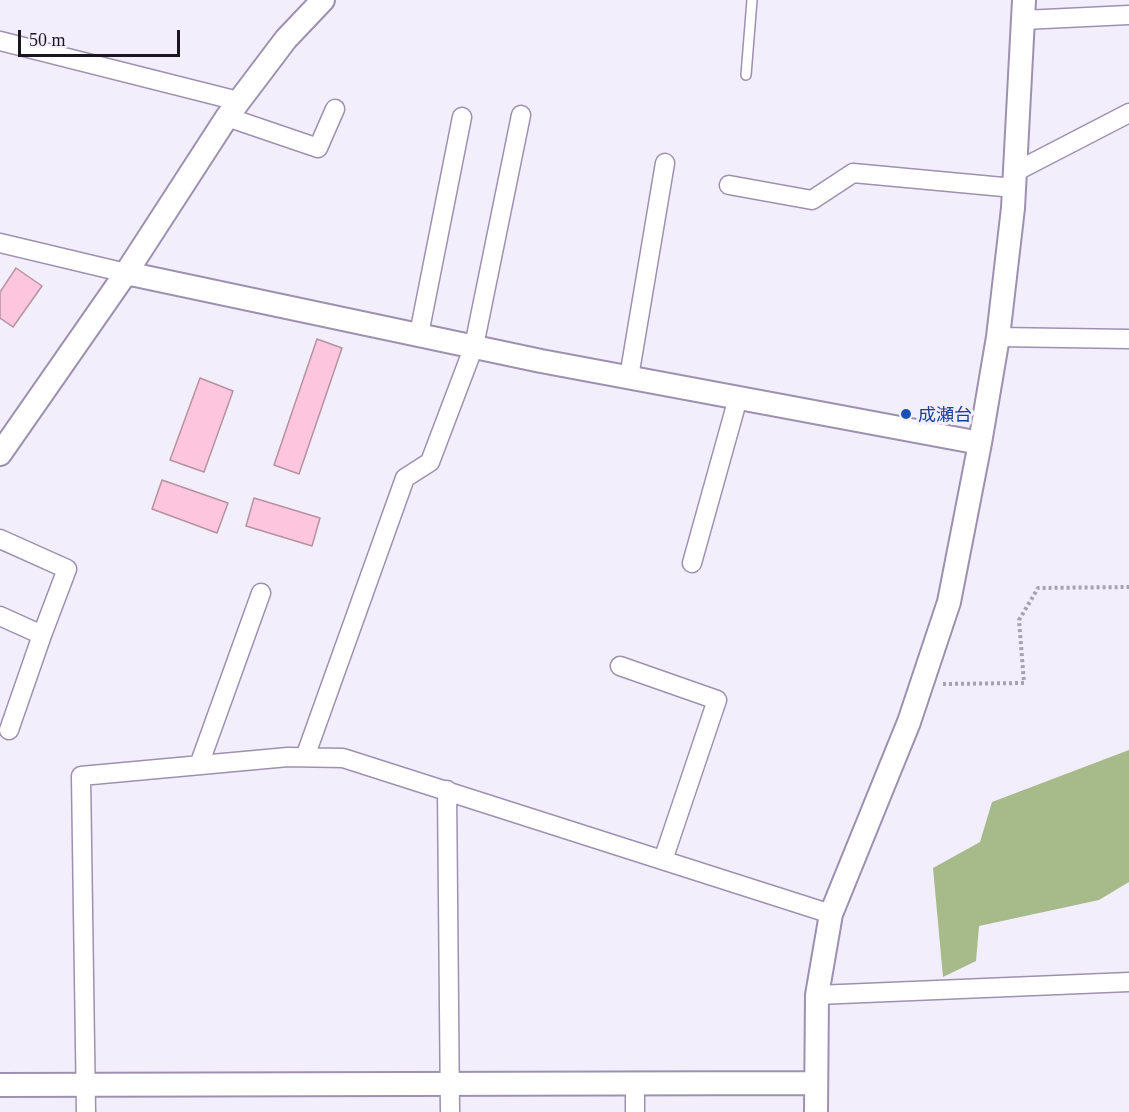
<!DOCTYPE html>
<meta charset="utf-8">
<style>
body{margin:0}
#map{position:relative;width:1129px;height:1112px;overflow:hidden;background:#f3eefb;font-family:Georgia,serif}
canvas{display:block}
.scale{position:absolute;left:18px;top:30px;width:162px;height:27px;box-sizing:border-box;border:3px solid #1a1521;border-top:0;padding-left:8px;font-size:18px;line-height:21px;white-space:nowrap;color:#1a1521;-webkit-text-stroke:4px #f3eefb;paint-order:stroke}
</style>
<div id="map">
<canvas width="1129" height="1112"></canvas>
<div class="scale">50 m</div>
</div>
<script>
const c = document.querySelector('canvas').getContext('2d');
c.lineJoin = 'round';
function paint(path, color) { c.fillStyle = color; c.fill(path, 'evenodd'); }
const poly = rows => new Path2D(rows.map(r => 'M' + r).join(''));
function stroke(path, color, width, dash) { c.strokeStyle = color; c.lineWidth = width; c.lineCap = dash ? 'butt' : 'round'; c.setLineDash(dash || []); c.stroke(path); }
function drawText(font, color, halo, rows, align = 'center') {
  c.font = font + ' Georgia,"Noto Sans JP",serif'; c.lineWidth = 6; c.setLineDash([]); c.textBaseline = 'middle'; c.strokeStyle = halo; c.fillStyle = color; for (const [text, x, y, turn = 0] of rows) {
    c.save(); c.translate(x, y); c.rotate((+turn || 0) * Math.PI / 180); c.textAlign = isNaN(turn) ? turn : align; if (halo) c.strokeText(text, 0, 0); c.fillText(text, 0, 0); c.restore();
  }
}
paint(poly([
 [1129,750,1129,882,1099,900,979,926,976,961,943,977,933,868,980,842,992,802]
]), '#a7ba8a');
const building = poly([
 [16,268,42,286,13,327,0,318,0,292,16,268],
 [317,339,342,348,299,474,274,465,317,339],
 [200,378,233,391,204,472,170,460,200,378],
 [162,480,228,503,217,533,152,509,162,480],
 [254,498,320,518,312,546,246,526,254,498]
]);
paint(building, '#fdc6de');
stroke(building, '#b692a1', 1.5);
const service = poly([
 [746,75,752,0]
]);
const minor = poly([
 [1023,20,1129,15],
 [0,41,238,101],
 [227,117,318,148,335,109],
 [1015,172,1129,113],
 [729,185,812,200,853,173,1014,188],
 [0,243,126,273],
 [419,334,462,117],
 [998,337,1129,339],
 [629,377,665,163],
 [0,539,67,569,42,635,0,616],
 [692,563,738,398],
 [620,666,717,700,663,860],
 [9,730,42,635],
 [305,757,405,478,430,462,474,346,521,115],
 [199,765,261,593],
 [447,790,450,1112],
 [817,995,1129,982],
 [635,1084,635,1112],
 [86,1112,81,776,288,757,343,758,831,914]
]);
const tertiary = poly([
 [126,273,541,361,980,443],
 [0,454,126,273,227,117,286,39,323,0],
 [0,1085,815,1083],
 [816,1112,817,995,831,914,909,722,949,602,980,443,998,337,1013,208,1024,0]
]);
stroke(service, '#9d91b0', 12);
stroke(minor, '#9d91b0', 21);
stroke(tertiary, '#9d91b0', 26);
stroke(poly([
 [943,684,1024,683,1019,620,1038,588,1129,587]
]), '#a7a2af', 4, [3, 3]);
stroke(service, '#fff', 9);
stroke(minor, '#fff', 18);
stroke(tertiary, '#fff', 22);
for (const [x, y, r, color] of [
 [906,414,6,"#1a4fb4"]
]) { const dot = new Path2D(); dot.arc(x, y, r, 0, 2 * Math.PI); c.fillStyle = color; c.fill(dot); stroke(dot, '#f3eefb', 2); }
drawText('18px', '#164399', '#f3eefb', [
 ["成瀬台",918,414]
], 'left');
</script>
